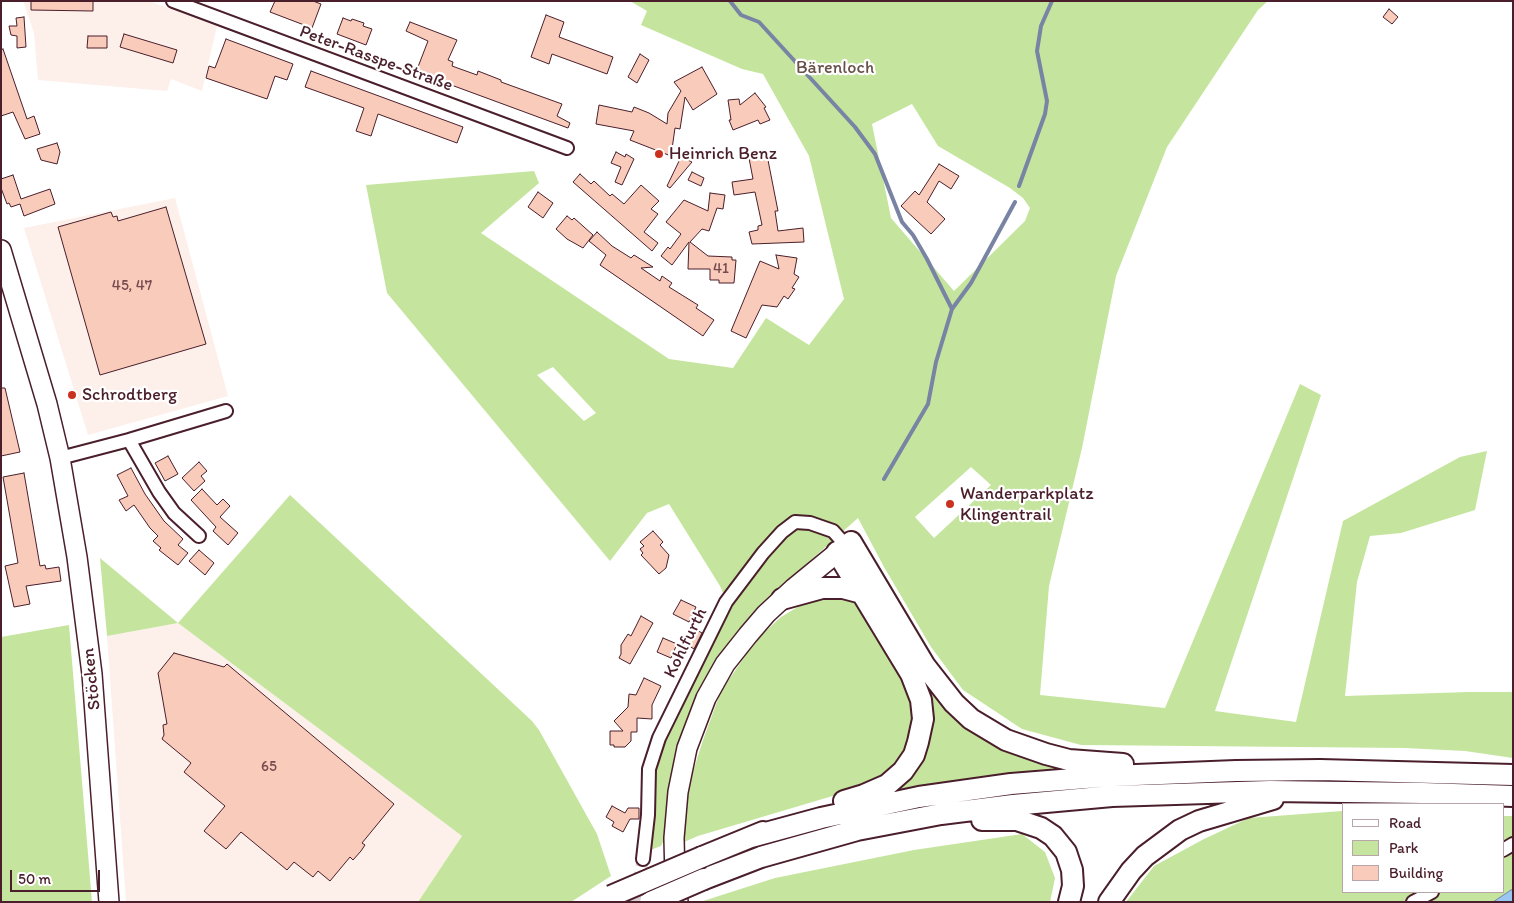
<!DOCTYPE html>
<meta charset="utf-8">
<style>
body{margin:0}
#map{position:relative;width:1514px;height:903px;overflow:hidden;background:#fff;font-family:Itim,sans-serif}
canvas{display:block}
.frame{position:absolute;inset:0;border:2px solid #4a1f2b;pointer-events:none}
.legend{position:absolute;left:1342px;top:803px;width:162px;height:90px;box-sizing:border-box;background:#fff;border:1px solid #b7a5aa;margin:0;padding:6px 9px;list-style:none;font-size:15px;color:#4a1f2b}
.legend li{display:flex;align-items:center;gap:10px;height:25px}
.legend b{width:25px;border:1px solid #b7a5aa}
.scale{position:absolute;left:10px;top:870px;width:90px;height:22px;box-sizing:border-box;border:2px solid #4a1f2b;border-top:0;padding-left:6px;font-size:15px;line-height:18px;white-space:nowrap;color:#4a1f2b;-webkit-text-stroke:4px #fff;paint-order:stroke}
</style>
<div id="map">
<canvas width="1514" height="903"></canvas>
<div class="frame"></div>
<ul class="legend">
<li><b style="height:6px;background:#fff"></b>Road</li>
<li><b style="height:14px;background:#c5e59e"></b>Park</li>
<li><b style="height:14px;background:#f8cbba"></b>Building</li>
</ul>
<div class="scale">50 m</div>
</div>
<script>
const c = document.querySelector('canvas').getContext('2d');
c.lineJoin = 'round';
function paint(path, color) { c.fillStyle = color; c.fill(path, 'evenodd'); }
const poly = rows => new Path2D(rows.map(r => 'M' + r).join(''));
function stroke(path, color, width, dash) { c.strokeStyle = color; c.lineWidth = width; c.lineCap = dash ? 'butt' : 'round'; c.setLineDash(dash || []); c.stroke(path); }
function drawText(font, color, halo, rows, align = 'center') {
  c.font = font + ' Itim,sans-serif'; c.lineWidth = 4.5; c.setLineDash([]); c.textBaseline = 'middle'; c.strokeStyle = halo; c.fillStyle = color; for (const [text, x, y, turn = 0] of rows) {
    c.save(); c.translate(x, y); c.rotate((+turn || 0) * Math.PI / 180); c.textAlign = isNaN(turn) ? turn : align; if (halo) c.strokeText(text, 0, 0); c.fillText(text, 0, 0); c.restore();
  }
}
paint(poly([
 [23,1,149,1,217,26,202,91,171,79,167,91,38,80,34,33],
 [175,198,228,396,88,435,24,228],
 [178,623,462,836,418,902,126,902,107,636]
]), '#fdefea');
paint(poly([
 [630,1,1268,1,1258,10,1167,147,1116,276,1082,448,1049,586,1040,695,1165,708,1300,384,1321,395,1215,711,1296,722,1343,521,1460,457,1487,451,1475,510,1401,533,1370,536,1357,582,1345,696,1468,692,1513,692,1513,758,1465,751,1405,748,1081,745,1022,729,963,690,931,647,884,567,858,518,756,609,720,659,665,838,661,846,648,851,654,774,664,739,718,626,730,609,720,586,669,504,647,513,610,561,387,293,366,185,534,171,539,183,481,233,669,359,733,368,766,318,809,345,844,299,809,156,763,74,742,69,641,25,647,11],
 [912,104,938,146,1010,188,1023,198,1030,208,1025,221,954,291,891,218,872,124],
 [553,367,596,413,584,421,537,375],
 [971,467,991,485,934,538,915,517],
 [290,495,532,721,539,730,597,834,611,876,571,902,418,902,462,836,178,623,107,636,100,558,178,623],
 [855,562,957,717,1103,770,863,801,901,780,931,723],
 [823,595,839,595,856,601,870,619,910,692,914,713,908,748,896,766,873,784,698,836,684,842,689,784,703,740,721,691,756,640,781,617,806,602],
 [69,625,92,902,1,902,1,637],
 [1342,811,1343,892,1503,892,1503,816,1513,816,1513,896,1502,902,1126,902,1154,866,1204,839,1249,818],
 [1022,834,1045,852,1055,878,1050,902,700,902,775,878,914,850]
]), '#c5e59e');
const water = poly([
 [1511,890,1513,890,1513,902,1493,902,1511,890]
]);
paint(water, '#99c6f3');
stroke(water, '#7983a3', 1);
stroke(poly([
 [730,1,741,15,759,22,855,127,875,154,902,222,913,235,927,259,952,309,936,362,928,404,884,479],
 [1019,186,1045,114,1047,101,1037,51,1041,26,1052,1],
 [952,309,971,283,1015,202]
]), '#7983a3', 4);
const building = poly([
 [31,1,93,1,93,11,31,10,31,1],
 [275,1,313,1,321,4,312,28,270,12,275,1],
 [1389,9,1398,17,1392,24,1383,17,1389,9],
 [546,15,564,22,559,37,613,57,607,74,552,54,549,64,531,57,546,15],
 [24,17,26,47,17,48,17,36,11,35,9,26,17,26,16,18,24,17],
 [343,18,351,21,352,19,364,23,363,26,372,29,366,45,337,34,343,18],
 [410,22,457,40,448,60,453,62,452,66,477,75,478,71,501,80,501,82,562,104,557,116,570,123,568,128,416,72,428,41,406,31,410,22],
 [124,34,177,50,173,63,120,47,124,34],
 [88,36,107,36,107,48,87,48,88,36],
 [226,39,293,64,287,80,275,76,267,99,206,78,209,66,215,68,226,39],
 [3,49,27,119,34,116,40,134,25,139,13,112,1,116,1,50,3,49],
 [640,54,649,60,637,83,628,77,640,54],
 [702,67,717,94,693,110,685,97,680,129,675,128,671,156,630,140,634,131,596,124,599,105,632,112,634,107,649,113,667,124,668,113,681,91,674,82,702,67],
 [311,71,463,127,457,143,378,114,371,136,356,131,364,108,305,87,311,71],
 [755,93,766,107,764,108,770,120,760,124,758,120,733,130,729,120,731,120,728,100,739,99,740,105,755,93],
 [57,143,60,152,57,164,41,160,37,149,57,143],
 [766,150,778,211,775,211,778,231,803,228,804,242,752,244,749,232,758,230,758,226,762,225,755,192,734,195,732,182,753,179,748,153,766,150],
 [616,152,625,157,626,154,634,159,622,185,615,182,621,167,611,163,616,152],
 [681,157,692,162,670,188,667,186,681,157],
 [939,164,959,176,951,189,939,181,927,202,945,219,931,234,901,206,915,191,919,195,939,164],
 [692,172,704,178,701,186,688,180,692,172],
 [580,174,591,184,594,181,610,196,612,194,624,204,641,185,659,201,651,209,658,214,644,232,658,243,652,251,573,182,580,174],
 [13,175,21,199,50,189,55,204,24,216,20,204,11,207,9,203,7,204,1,188,1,179,13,175],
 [538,192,553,203,543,218,528,207,538,192],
 [710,193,725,195,723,209,717,208,709,231,702,229,690,242,708,256,732,257,732,260,736,260,734,283,719,283,719,280,710,280,710,269,688,269,689,242,672,265,661,256,668,247,670,249,681,234,666,222,684,200,708,211,710,193],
 [166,207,206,344,100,375,58,227,111,212,113,217,117,216,118,221,166,207],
 [567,216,572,220,574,218,593,235,583,248,567,239,556,229,567,216],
 [597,232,612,246,631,258,634,255,653,267,641,268,660,281,662,276,672,283,669,287,698,305,696,308,714,320,703,336,600,265,606,255,589,241,597,232],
 [776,255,797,258,794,274,799,277,792,288,795,289,788,299,784,296,777,307,762,305,746,338,731,331,760,261,779,269,776,255],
 [1,388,5,388,20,452,1,456,1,388],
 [168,456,178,474,165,481,155,463,168,456],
 [199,462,207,471,201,476,205,481,194,491,182,478,199,462],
 [131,468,145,494,164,521,183,539,178,545,188,553,178,565,159,550,161,548,153,541,158,536,150,528,134,505,126,511,119,500,128,496,117,475,131,468],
 [24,473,40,566,45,565,46,569,59,567,61,581,26,586,30,604,14,607,5,566,18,563,3,477,24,473],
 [202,489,217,505,223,499,230,506,220,517,238,533,228,545,213,531,216,527,191,500,202,489],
 [653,531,663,542,660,545,669,555,666,568,659,574,641,555,643,553,640,549,644,546,640,542,653,531],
 [199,550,214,563,205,575,189,561,199,550],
 [681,600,696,607,689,622,673,614,681,600],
 [641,616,653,623,630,664,619,658,621,654,621,645,628,634,631,636,641,616],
 [695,629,702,633,694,649,686,644,695,629],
 [663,638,677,644,671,658,657,652,663,638],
 [174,653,224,667,227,664,394,804,362,843,365,845,361,851,353,860,350,857,330,881,318,871,313,877,294,862,287,870,241,832,226,849,204,831,225,806,184,772,191,763,162,739,164,735,163,725,167,724,158,673,174,653],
 [644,678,661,686,652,705,652,719,637,718,637,732,631,732,631,741,625,747,614,747,614,745,610,745,610,731,623,731,614,721,628,707,629,694,636,695,644,678],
 [612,806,625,813,628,808,639,808,639,819,630,819,623,832,612,826,614,822,606,817,612,806]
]);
paint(building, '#f8cbba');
stroke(building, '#4a1f2b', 1);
stroke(poly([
 [634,902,643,859]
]), '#dbd2d5', 12, [12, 6]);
const minor = poly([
 [173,1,567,148],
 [129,440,159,492,174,513,199,536],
 [60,458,129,440,226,411],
 [1503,850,1513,844],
 [643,859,648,815,649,769,659,738,726,602,763,553,782,532,795,522,810,523,833,531,842,541,845,546],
 [1413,902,1432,892]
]);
const primary = poly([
 [1,250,47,404,60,458,77,557,92,674,109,902],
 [678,902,675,879,674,838,678,792,687,748,706,698,725,664,748,635,766,614,794,588,849,543]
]);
const trunk = poly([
 [851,542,925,666,954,703,971,719,1006,740,1046,754,1069,760,1123,764],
 [837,552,911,674,921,700,923,719,918,742,914,755,903,771,887,785,864,795,844,801],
 [782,599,822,588,843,588,862,593],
 [982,820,1017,820,1041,828,1053,836,1066,852,1072,870,1073,886,1069,902],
 [751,837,821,818,919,797,1011,784,1111,776,1236,771,1320,770,1513,775],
 [702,857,763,832],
 [704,879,761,857,857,830,941,814,1013,805,1112,796,1270,791,1423,793,1513,796],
 [1109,902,1131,871,1145,856,1180,830,1199,821,1273,799]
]);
stroke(minor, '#4a1f2b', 16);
stroke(primary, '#4a1f2b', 22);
stroke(trunk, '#4a1f2b', 24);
stroke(minor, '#fff', 12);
stroke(primary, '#fff', 19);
stroke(trunk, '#fff', 20);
const trunkBridge = poly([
 [611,896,702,857],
 [651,902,704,879]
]);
stroke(trunkBridge, '#4a1f2b', 24, []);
stroke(trunkBridge, '#fff', 20);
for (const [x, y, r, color] of [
 [659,154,5,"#c8321e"],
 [72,395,5,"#c8321e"],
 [950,504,5,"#c8321e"]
]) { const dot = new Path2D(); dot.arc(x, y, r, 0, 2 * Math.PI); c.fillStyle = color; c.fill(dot); stroke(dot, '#fff', 2); }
drawText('15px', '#764a4f', null, [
 ["41",721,269],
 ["45, 47",132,286],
 ["65",269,767]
]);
drawText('18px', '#4a1f2b', '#fff', [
 ["Peter-Rasspe-Straße",376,59,20],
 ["Kohlfurth",686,643,-64],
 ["Stöcken",92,679,-96]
]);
drawText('18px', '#695048', '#fff', [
 ["Bärenloch",835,68]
]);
drawText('18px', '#4a1f2b', '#fff', [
 ["Heinrich Benz",669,154],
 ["Schrodtberg",82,395],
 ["Wanderparkplatz",960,494],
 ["Klingentrail",960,515]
], 'left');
</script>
